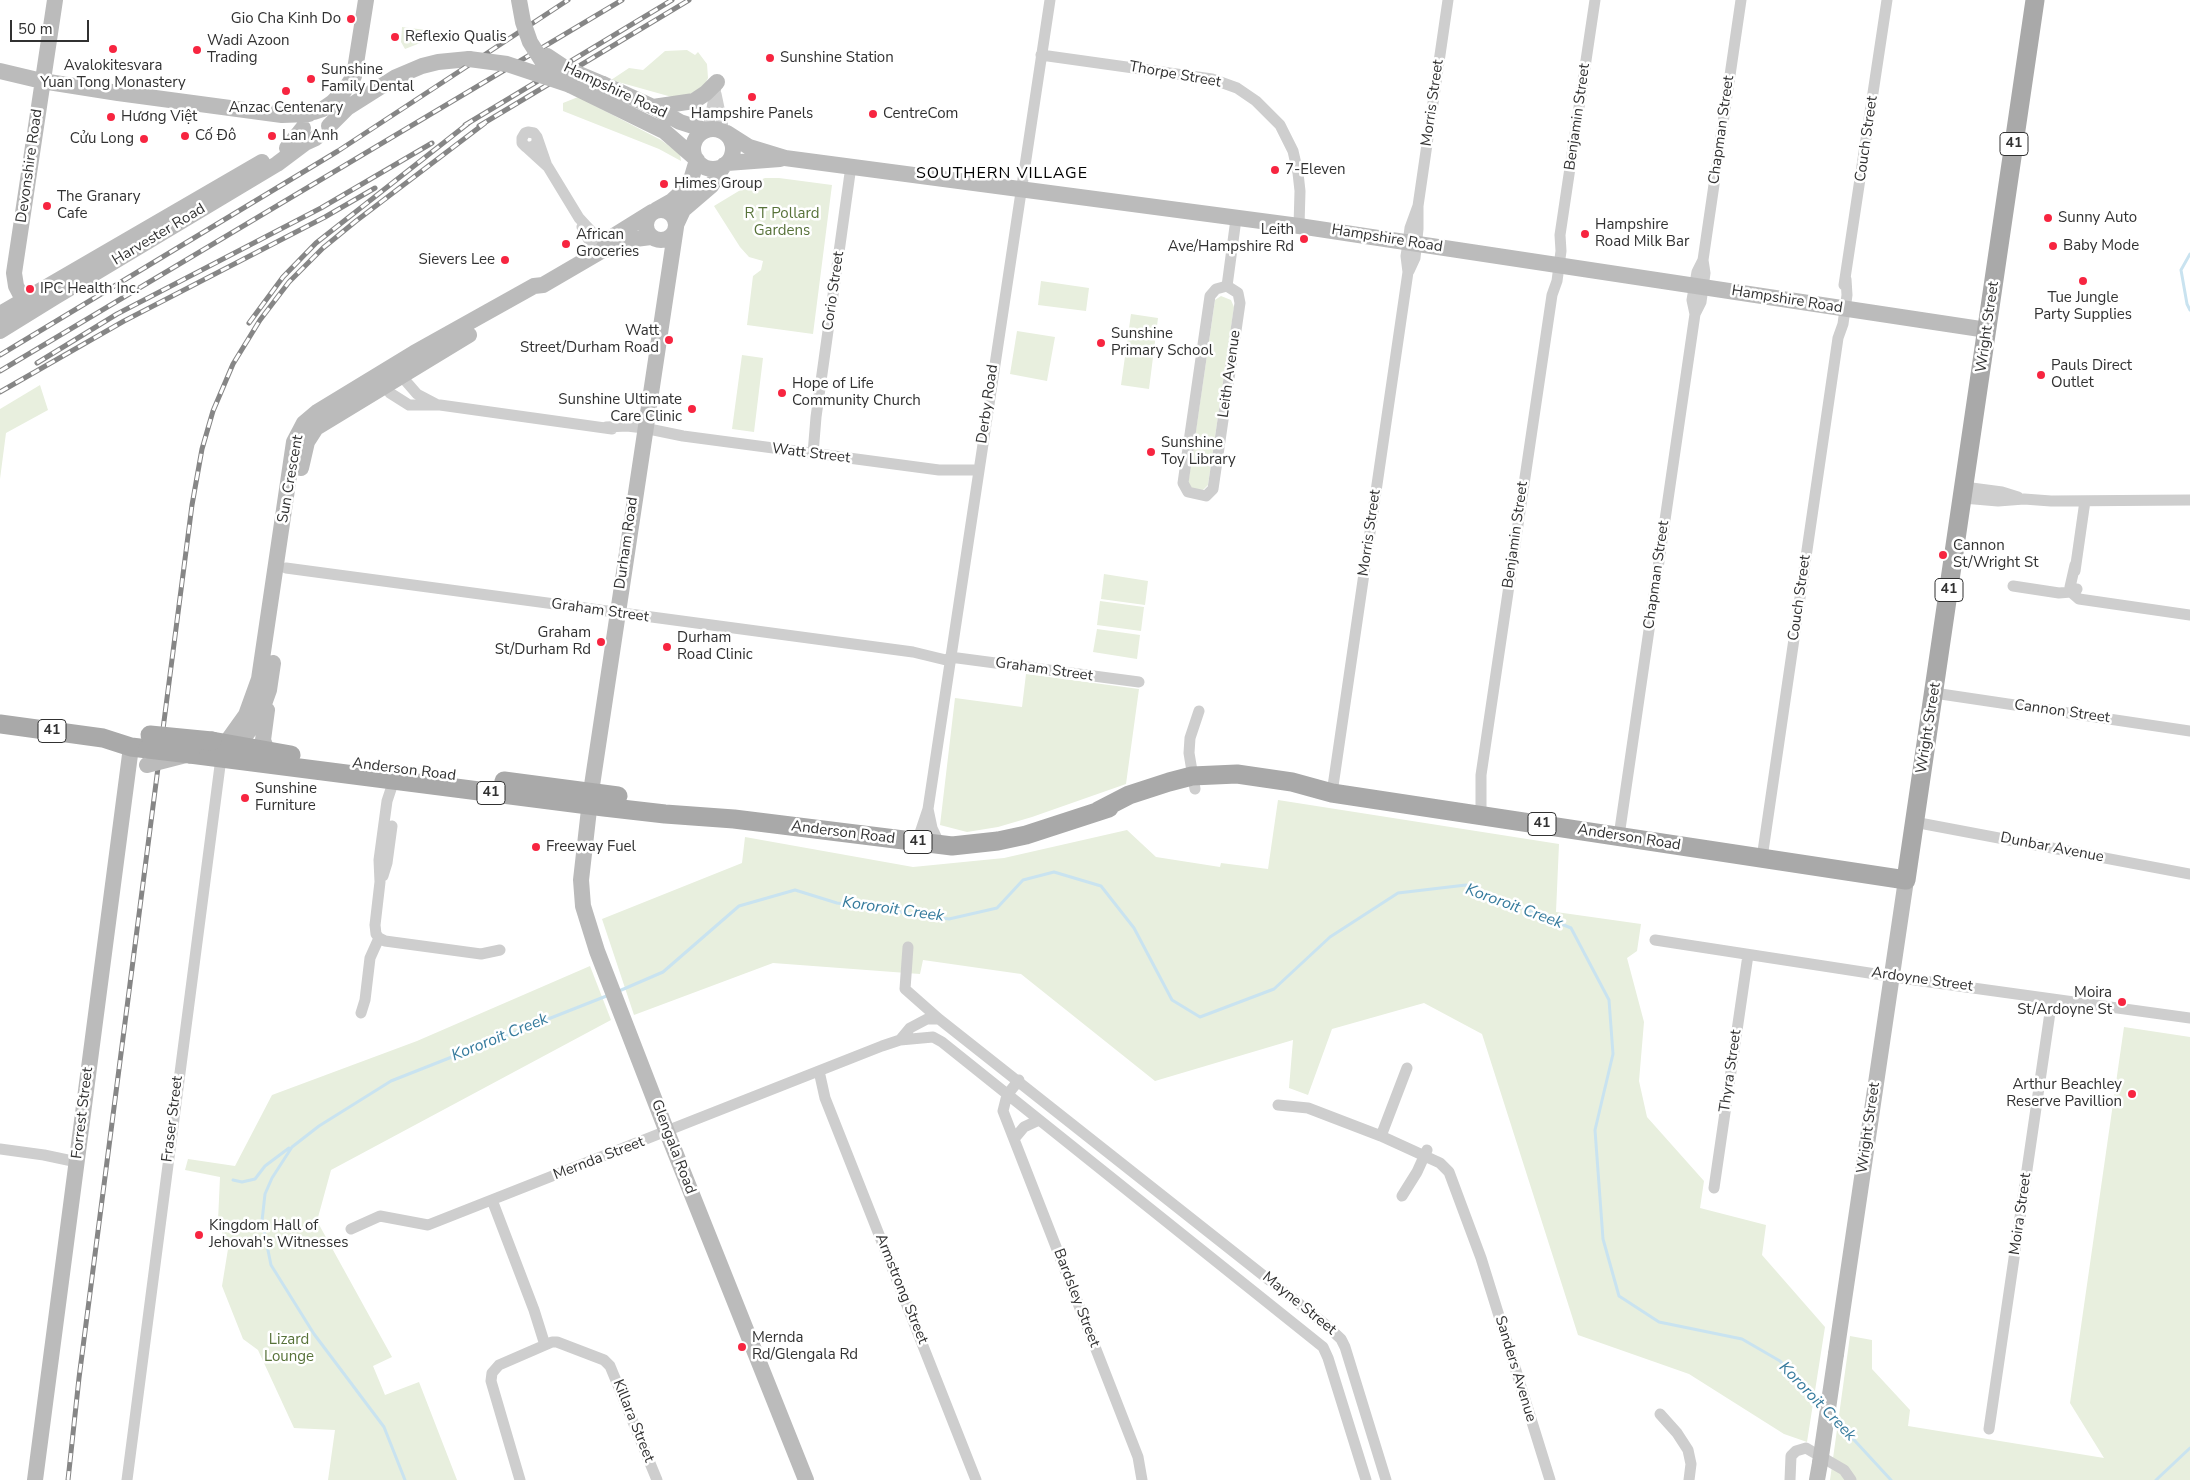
<!DOCTYPE html>
<meta charset="utf-8">
<style>
body{margin:0}
#map{position:relative;width:2190px;height:1480px;overflow:hidden;background:#fff;font-family:"Nunito Sans",sans-serif}
canvas{display:block}
.scale{position:absolute;left:10px;top:20px;width:79px;height:22px;box-sizing:border-box;border:2px solid #313131;border-top:0;padding-left:6px;font-size:15px;line-height:18px;white-space:nowrap;color:#313131;-webkit-text-stroke:4px #fff;paint-order:stroke}
</style>
<div id="map">
<canvas width="2190" height="1480"></canvas>
<div class="scale">50 m</div>
</div>
<script>
const c = document.querySelector('canvas').getContext('2d');
c.lineJoin = 'round';
function paint(path, color) { c.fillStyle = color; c.fill(path, 'evenodd'); }
const poly = rows => new Path2D(rows.map(r => 'M' + r).join(''));
function stroke(path, color, width, dash) { c.strokeStyle = color; c.lineWidth = width; c.lineCap = dash ? 'butt' : 'round'; c.setLineDash(dash || []); c.stroke(path); }
function drawText(font, color, halo, rows, align = 'center') {
  c.font = font + ' "Nunito Sans",sans-serif'; c.lineWidth = 5; c.setLineDash([]); c.textBaseline = 'middle'; c.strokeStyle = halo; c.fillStyle = color; for (const [text, x, y, turn = 0] of rows) {
    c.save(); c.translate(x, y); c.rotate((+turn || 0) * Math.PI / 180); c.textAlign = isNaN(turn) ? turn : align; if (halo) c.strokeText(text, 0, 0); c.fillText(text, 0, 0); c.restore();
  }
}
paint(poly([
 [402,27,442,32,443,34,405,49,401,42],
 [687,50,695,55,698,52,707,64,708,78,703,88,679,99,611,80,629,68,643,70,665,51],
 [578,97,661,140,680,154,681,161,659,149,563,111,563,103],
 [765,178,779,178,832,185,813,334,747,325,753,276,761,270,763,261,749,257,740,247,714,206,752,183],
 [1041,281,1089,288,1086,311,1038,305],
 [1221,296,1231,300,1234,307,1208,485,1203,490,1196,491,1188,485,1215,300],
 [1131,314,1158,318,1149,389,1121,385],
 [1017,331,1055,337,1047,381,1010,374],
 [742,355,763,358,754,432,732,429],
 [40,385,48,410,6,433,0,479,0,409],
 [1104,574,1148,581,1145,605,1101,599],
 [1100,601,1144,607,1141,631,1097,625],
 [1097,629,1140,635,1137,659,1093,652],
 [1026,674,1139,689,1126,784,1032,817,998,827,967,832,940,825,955,698,1022,707],
 [1278,800,1559,844,1556,912,1641,924,1637,951,1627,958,1644,1022,1639,1081,1647,1117,1704,1181,1700,1208,1766,1225,1762,1255,1825,1327,1807,1442,1784,1434,1689,1374,1578,1335,1482,1034,1424,1003,1332,1029,1308,1095,1289,1088,1293,1040,1155,1081,1021,974,923,960,920,974,773,963,634,1015,602,919,742,863,745,837,913,867,1004,858,1127,830,1156,857,1220,867,1221,863,1268,869],
 [590,966,611,1020,331,1170,317,1221,392,1357,373,1366,385,1395,419,1382,457,1480,328,1480,335,1430,294,1428,258,1350,243,1339,222,1286,228,1249,218,1221,220,1177,185,1170,188,1159,235,1166,272,1095,417,1041],
 [2124,1027,2190,1037,2190,1480,1830,1480,1850,1336,1872,1340,1872,1369,1910,1410,1908,1426,2104,1458,2070,1403]
]), '#e8efde');
stroke(poly([
 [2190,254,2181,270,2187,304,2190,310],
 [619,991,663,972,739,906,795,890,837,903,949,919,997,908,1023,880,1054,872,1101,886,1134,928,1172,1000,1200,1017,1274,989,1330,937,1398,893,1466,885,1571,928,1609,1000,1613,1054,1595,1130,1603,1239,1619,1296,1659,1322,1742,1339,1780,1361,1822,1406],
 [233,1180,242,1182,255,1179,265,1166,289,1148],
 [1832,1416,1891,1480],
 [405,1480,384,1427,314,1334,271,1265,262,1221,265,1194,272,1178,292,1147,319,1126,391,1081,609,995],
 [2156,1480,2190,1448]
]), '#c9e3f0', 3);
stroke(poly([
 [1041,55,1212,79,1237,88,1256,101,1280,125,1293,151,1298,173,1300,191,1299,226],
 [716,94,724,132],
 [708,129,717,82],
 [537,137,537,143,532,147,526,147,522,143,522,138,525,133,528,132,534,133,537,137,547,166],
 [525,146,548,167,579,218,591,231,603,250],
 [582,227,596,254],
 [1409,271,1415,258,1418,229,1418,206,1448,0],
 [1844,285,1887,0],
 [1227,286,1238,293,1240,303,1213,489,1206,496,1188,492,1183,483,1210,296,1216,289,1227,286],
 [1227,286,1236,219],
 [1695,314,1692,300,1697,272,1703,260,1741,0],
 [397,371,417,394,436,404],
 [381,382,390,393,409,405,440,405,612,429],
 [606,427,627,426,644,428,683,436,939,470,978,470],
 [813,454,816,417,851,166],
 [1964,487,2002,492,2018,497],
 [1963,498,1998,501,2024,499,2051,501,2190,500],
 [2075,565,2070,587,2071,592,2079,599,2190,615],
 [286,568,913,652,950,661],
 [2075,571,2085,501],
 [2013,586,2059,593,2071,592,2077,589],
 [950,657,1139,682],
 [1934,693,2190,731],
 [394,780,387,801,379,860,380,882,375,925,376,934,379,938,385,941,481,954,500,950],
 [1195,789,1189,753,1190,738,1199,711],
 [1332,793,1408,272,1406,256,1408,243,1410,228,1418,206],
 [928,809,932,828,940,845],
 [1481,815,1481,775,1552,295,1557,281,1561,251,1560,235,1595,0],
 [1914,822,2190,874],
 [1619,836,1695,314,1701,302,1705,273,1703,260],
 [917,842,928,809,1050,0],
 [1762,858,1838,338,1843,324,1847,295,1846,279],
 [383,876,387,863,392,826],
 [1655,940,1908,979,2190,1018],
 [908,947,905,989,939,1019],
 [361,1013,365,1000,370,958,379,938],
 [900,1040,910,1028,927,1019,939,1019,1326,1325,1341,1339,1345,1347,1386,1480],
 [819,1071,825,1098,976,1480],
 [1019,1080,1007,1095,1003,1111,1138,1457,1142,1480],
 [1278,1105,1308,1108,1381,1136,1440,1163,1449,1172,1481,1258,1550,1480],
 [1381,1136,1407,1068],
 [1014,1139,1024,1127,1039,1120],
 [0,1149,44,1155,77,1162],
 [1714,1188,1748,955],
 [1402,1196,1417,1172,1427,1150],
 [492,1200,534,1310,545,1345],
 [351,1229,380,1216,428,1225,882,1046,900,1040,933,1037,942,1042,1323,1347,1328,1358,1366,1480],
 [1660,1414,1677,1433,1688,1450,1691,1464,1689,1480],
 [1989,1429,2052,999],
 [127,1480,221,758],
 [520,1480,491,1381,492,1373,499,1365,552,1342,557,1342,604,1360,610,1366,657,1480],
 [1790,1480,1791,1456,1796,1451,1806,1448,1844,1470,1851,1480]
]), '#cecece', 11);
stroke(poly([
 [0,71,42,81,118,93,282,115,309,114],
 [603,84,653,107,680,122,705,130],
 [570,85,664,131,695,158],
 [653,107,694,101,706,93,717,82],
 [314,112,323,109,333,102,344,91,354,76,366,0],
 [329,126,347,108,396,77,422,66,438,62,469,59],
 '693 149a20 20 0 1 1 40 0a20 20 0 1 1-40 0Z',
 [727,133,749,147,785,158,1299,226,1987,330],
 [287,148,303,128],
 [727,163,780,159],
 '646 225a15 15 0 1 1 30 0a15 15 0 1 1-30 0Z',
 [656,210,672,201,684,190,690,183,697,160],
 [676,225,683,210,711,186,724,165],
 [676,227,591,792,581,880,583,906,597,951,667,1132,806,1480],
 [603,250,607,240,652,212],
 [28,309,16,286,14,273,55,0],
 [0,314,262,162],
 [0,331,55,297,277,164,305,143,316,138],
 [301,468,307,442,316,428,469,335],
 [267,710,263,740,266,748,269,751],
 [226,743,246,715,259,679,294,442,304,423,317,412,414,353,534,286,543,285,603,250,612,250,635,239,651,237],
 [239,745,260,715,269,690,273,663],
 [1836,1354,1906,880],
 [35,1480,131,747],
 [1817,1480,1820,1463]
]), '#bbb', 16);
stroke(poly([
 [0,724,103,738,131,747,148,749],
 [212,741,291,755],
 [190,754,604,807,665,814,734,819,952,846,998,841,1026,835,1109,808],
 [504,781,618,796],
 [1098,811,1129,795,1169,782,1192,776,1237,774,1292,782,1332,793,1906,880,2035,0]
]), '#a9a9a9', 19);
const rail = poly([
 [465,125,672,0],
 [479,126,689,0],
 [249,323,283,277,316,243,470,122],
 [0,355,338,151,568,0],
 [37,363,117,314,321,208,432,143],
 [0,371,622,0],
 [0,392,124,321,325,217,375,188],
 [68,1480,79,1378,192,505,202,449,213,411,233,364,260,320,289,282,323,248,356,221,485,123]
]);
stroke(rail, '#868686', 5);
stroke(rail, '#fff', 3, [9]);
stroke(poly([
 [519,0,523,22,530,42,544,64,560,78],
 [547,56,565,68,603,84],
 [469,59,507,64,570,85],
 [147,765,186,755],
 [1820,1463,1836,1354]
]), '#bbb', 16);
stroke(poly([
 [150,735,212,741],
 [148,749,190,754]
]), '#a9a9a9', 19);
for (const [x, y, r, color] of [
 [351,19,5,"#f72540"],
 [395,37,5,"#f72540"],
 [113,49,5,"#f72540"],
 [197,50,5,"#f72540"],
 [770,58,5,"#f72540"],
 [311,79,5,"#f72540"],
 [286,91,5,"#f72540"],
 [752,97,5,"#f72540"],
 [873,114,5,"#f72540"],
 [111,117,5,"#f72540"],
 [185,136,5,"#f72540"],
 [272,136,5,"#f72540"],
 [144,139,5,"#f72540"],
 [1275,170,5,"#f72540"],
 [664,184,5,"#f72540"],
 [47,206,5,"#f72540"],
 [2048,218,5,"#f72540"],
 [1585,234,5,"#f72540"],
 [1304,239,5,"#f72540"],
 [566,244,5,"#f72540"],
 [2053,246,5,"#f72540"],
 [505,260,5,"#f72540"],
 [2083,281,5,"#f72540"],
 [30,289,5,"#f72540"],
 [669,340,5,"#f72540"],
 [1101,343,5,"#f72540"],
 [2041,375,5,"#f72540"],
 [782,393,5,"#f72540"],
 [692,409,5,"#f72540"],
 [1151,452,5,"#f72540"],
 [1943,555,5,"#f72540"],
 [601,642,5,"#f72540"],
 [667,647,5,"#f72540"],
 [245,798,5,"#f72540"],
 [536,847,5,"#f72540"],
 [2122,1002,5,"#f72540"],
 [2132,1094,5,"#f72540"],
 [199,1235,5,"#f72540"],
 [742,1347,5,"#f72540"]
]) { const dot = new Path2D(); dot.arc(x, y, r, 0, 2 * Math.PI); c.fillStyle = color; c.fill(dot); stroke(dot, '#fff', 2); }
for (const [x, y, w] of [
 [2014,144,28],
 [1949,590,28],
 [52,731,28],
 [491,793,28],
 [1542,824,28],
 [918,842,28]
]) { const box = new Path2D(); box.roundRect(x - w / 2, y - 11.5, w, 23, 4); c.fillStyle = '#fff'; c.fill(box); stroke(box, '#313131', 1); }
drawText('bold 14px', '#313131', null, [
 ["41",2014,144],
 ["41",1949,590],
 ["41",52,731],
 ["41",491,793],
 ["41",1542,824],
 ["41",918,842]
]);
drawText('15px', '#313131', '#fff', [
 ["Gio Cha Kinh Do",341,19,"right"],
 ["Reflexio Qualis",405,37],
 ["Wadi Azoon",207,41],
 ["Trading",207,58],
 ["Sunshine Station",780,58],
 ["Avalokitesvara",113,66,"center"],
 ["Yuan Tong Monastery",113,83,"center"],
 ["Sunshine",321,70],
 ["Family Dental",321,87],
 ["Anzac Centenary",286,108,"center"],
 ["Hampshire Panels",752,114,"center"],
 ["CentreCom",883,114],
 ["Hương Việt",121,117],
 ["Cố Đô",195,136],
 ["Lan Anh",282,136],
 ["Cửu Long",134,139,"right"],
 ["7-Eleven",1285,170],
 ["Himes Group",674,184],
 ["The Granary",57,197],
 ["Cafe",57,214],
 ["Sunny Auto",2058,218],
 ["Hampshire",1595,225],
 ["Road Milk Bar",1595,242],
 ["Leith",1294,230,"right"],
 ["Ave/Hampshire Rd",1294,247,"right"],
 ["African",576,235],
 ["Groceries",576,252],
 ["Baby Mode",2063,246],
 ["Sievers Lee",495,260,"right"],
 ["IPC Health Inc.",40,289],
 ["Tue Jungle",2083,298,"center"],
 ["Party Supplies",2083,315,"center"],
 ["Watt",659,331,"right"],
 ["Street/Durham Road",659,348,"right"],
 ["Sunshine",1111,334],
 ["Primary School",1111,351],
 ["Pauls Direct",2051,366],
 ["Outlet",2051,383],
 ["Hope of Life",792,384],
 ["Community Church",792,401],
 ["Sunshine Ultimate",682,400,"right"],
 ["Care Clinic",682,417,"right"],
 ["Sunshine",1161,443],
 ["Toy Library",1161,460],
 ["Cannon",1953,546],
 ["St/Wright St",1953,563],
 ["Graham",591,633,"right"],
 ["St/Durham Rd",591,650,"right"],
 ["Durham",677,638],
 ["Road Clinic",677,655],
 ["Sunshine",255,789],
 ["Furniture",255,806],
 ["Freeway Fuel",546,847],
 ["Moira",2112,993,"right"],
 ["St/Ardoyne St",2112,1010,"right"],
 ["Arthur Beachley",2122,1085,"right"],
 ["Reserve Pavillion",2122,1102,"right"],
 ["Kingdom Hall of",209,1226],
 ["Jehovah's Witnesses",209,1243],
 ["Mernda",752,1338],
 ["Rd/Glengala Rd",752,1355]
], 'left');
drawText('15px', '#313131', '#fff', [
 ["Thorpe Street",1175,75,10],
 ["Hampshire Road",615,91,25],
 ["Morris Street",1433,103,-82],
 ["Benjamin Street",1578,117,-82],
 ["Chapman Street",1722,130,-82],
 ["Couch Street",1867,139,-82],
 ["Devonshire Road",30,166,-82],
 ["Harvester Road",159,235,-31],
 ["Hampshire Road",1387,239,9],
 ["Corio Street",834,291,-82],
 ["Hampshire Road",1787,300,9],
 ["Wright Street",1988,327,-82],
 ["Leith Avenue",1230,374,-82],
 ["Derby Road",988,404,-82],
 ["Watt Street",811,454,7],
 ["Sun Crescent",291,479,-80],
 ["Morris Street",1370,533,-82],
 ["Benjamin Street",1516,535,-82],
 ["Durham Road",627,543,-82],
 ["Chapman Street",1657,575,-82],
 ["Couch Street",1800,598,-82],
 ["Graham Street",600,611,8],
 ["Graham Street",1044,670,8],
 ["Cannon Street",2062,712,8],
 ["Wright Street",1929,728,-81],
 ["Anderson Road",404,770,7],
 ["Anderson Road",843,833,7],
 ["Anderson Road",1629,838,9],
 ["Dunbar Avenue",2052,848,11],
 ["Ardoyne Street",1922,980,8],
 ["Thyra Street",1731,1071,-82],
 ["Forrest Street",83,1113,-83],
 ["Fraser Street",173,1119,-83],
 ["Wright Street",1869,1128,-82],
 ["Glengala Road",673,1147,69],
 ["Mernda Street",599,1159,-21],
 ["Moira Street",2021,1214,-82],
 ["Armstrong Street",901,1289,68],
 ["Bardsley Street",1076,1298,69],
 ["Mayne Street",1299,1304,39],
 ["Sanders Avenue",1515,1369,73],
 ["Killara Street",633,1421,68]
]);
drawText('15px', '#577239', '#fff', [
 ["R T Pollard",782,214],
 ["Gardens",782,231],
 ["Lizard",289,1340],
 ["Lounge",289,1357]
]);
c.letterSpacing = '1px';
drawText('16px', '#000', '#fff', [
 ["SOUTHERN VILLAGE",1002,174]
]);
c.letterSpacing = '0px';
drawText('italic 16px', '#367b9d', '#fff', [
 ["Kororoit Creek",1514,907,20],
 ["Kororoit Creek",893,910,8],
 ["Kororoit Creek",500,1038,-22],
 ["Kororoit Creek",1817,1402,46]
]);
</script>
